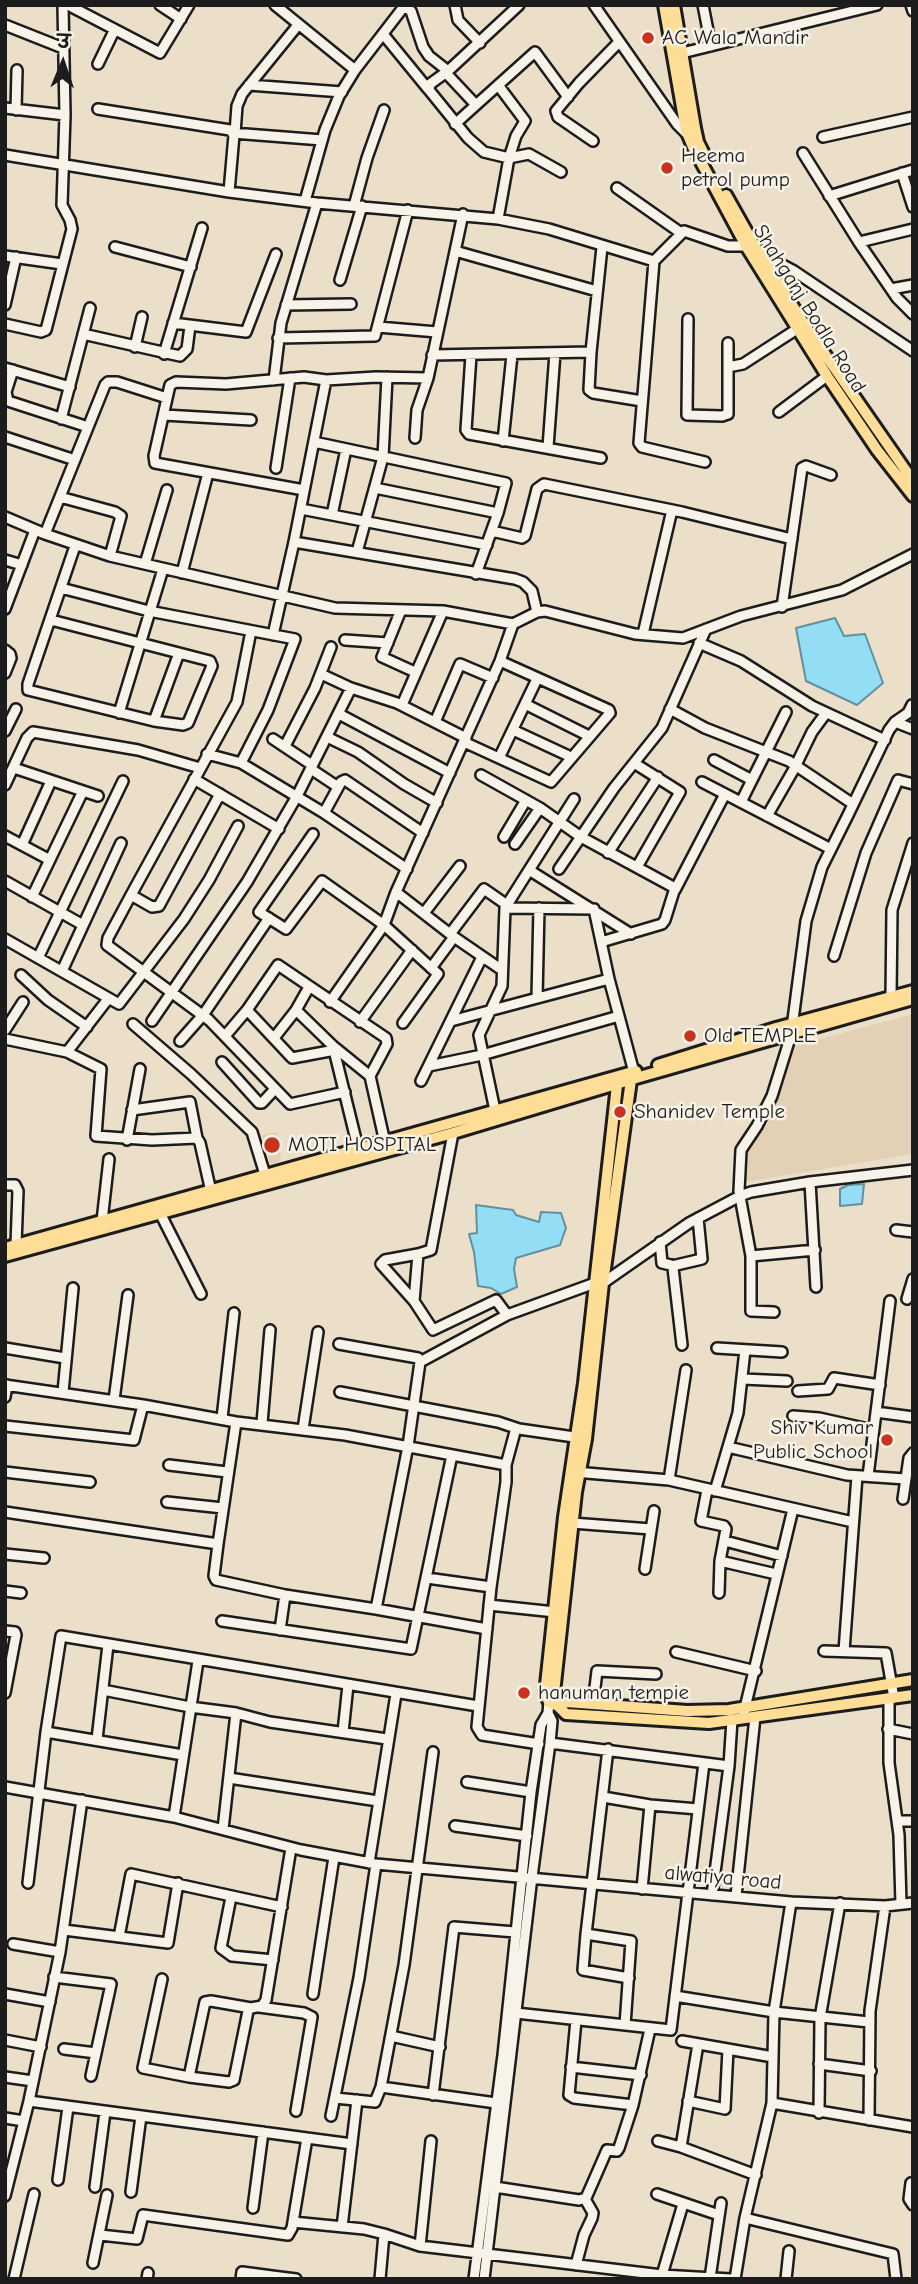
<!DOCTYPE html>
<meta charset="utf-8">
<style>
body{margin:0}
#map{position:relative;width:918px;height:2284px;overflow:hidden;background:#ebdfc9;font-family:"Comic Neue","Playpen Sans Deva",sans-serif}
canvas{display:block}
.frame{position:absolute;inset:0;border:7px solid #1c1c1c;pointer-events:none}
.north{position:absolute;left:28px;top:28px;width:70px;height:70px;-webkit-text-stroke:5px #f7f3e8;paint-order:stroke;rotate:2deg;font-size:19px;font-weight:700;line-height:28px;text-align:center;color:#1c1c1c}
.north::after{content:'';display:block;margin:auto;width:24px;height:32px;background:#1c1c1c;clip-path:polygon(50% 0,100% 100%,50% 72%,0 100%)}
</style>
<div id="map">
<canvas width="918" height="2284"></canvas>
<div class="frame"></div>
<div class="north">उ</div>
</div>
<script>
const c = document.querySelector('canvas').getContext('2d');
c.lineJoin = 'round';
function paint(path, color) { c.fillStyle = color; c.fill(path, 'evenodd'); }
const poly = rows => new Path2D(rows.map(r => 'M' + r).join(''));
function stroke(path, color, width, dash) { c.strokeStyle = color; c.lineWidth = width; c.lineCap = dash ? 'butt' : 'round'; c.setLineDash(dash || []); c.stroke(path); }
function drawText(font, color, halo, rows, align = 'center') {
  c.font = font + ' "Comic Neue",sans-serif'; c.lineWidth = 5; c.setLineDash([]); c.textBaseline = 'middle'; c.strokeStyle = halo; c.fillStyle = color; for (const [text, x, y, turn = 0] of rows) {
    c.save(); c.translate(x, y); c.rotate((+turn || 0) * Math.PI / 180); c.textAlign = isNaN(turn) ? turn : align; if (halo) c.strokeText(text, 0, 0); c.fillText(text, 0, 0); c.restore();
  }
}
paint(poly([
 [913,1014,913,1154,745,1182,743,1162,791,1047],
 [277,1132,281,1156,279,1162,270,1164,262,1135]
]), '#e2d1b4');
const water = poly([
 [835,618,844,636,865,634,883,683,857,705,806,681,796,628,835,618],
 [864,1184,862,1204,840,1206,840,1189,848,1185,864,1184],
 [476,1205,513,1210,516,1215,539,1222,541,1212,561,1213,566,1228,560,1245,516,1258,514,1269,517,1287,501,1294,491,1288,478,1286,474,1252,469,1234,477,1233,476,1205]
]);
paint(water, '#94def5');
stroke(water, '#64909e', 2);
const minor = poly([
 [68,5,160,53,189,5],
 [160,5,181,19],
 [275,5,355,70],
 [455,5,458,20,480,43],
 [519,5,448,71,430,84,429,90,468,138,484,152,509,158,529,154,561,172],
 [594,5,677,124,688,135],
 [703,5,711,46],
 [911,5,913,11],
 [5,25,63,48],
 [383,34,428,89],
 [678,54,877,5],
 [98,64,114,31],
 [446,73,476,105,455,124],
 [249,85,342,92],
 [476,105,535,52,568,97],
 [5,108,65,115],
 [98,109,230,130,234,135,229,192],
 [16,110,17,70],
 [233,133,322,140],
 [235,133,237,106,242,94,298,25],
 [823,137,913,117],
 [593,141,558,117,556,111,579,83,619,42],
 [803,153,860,244,897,298,913,314],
 [5,155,229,192,317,203,498,219,549,229,654,261,684,231,728,246,746,246,751,244],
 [902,173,913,207],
 [617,188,681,233],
 [829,196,913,170],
 [305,201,325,130,339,96,355,70,402,9,407,8,411,11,423,47,429,56,448,71],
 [354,206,367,158,384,110],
 [498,219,509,158,516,136,525,121,498,85],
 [859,242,913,229],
 [115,247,191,267],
 [602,247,591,352,589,390,593,393,642,401],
 [455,251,597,291],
 [760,253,794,271,913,351],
 [5,256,62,264],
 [654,261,639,443,642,447,705,462],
 [340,280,362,206],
 [891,289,913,285],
 [5,305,16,257],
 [286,305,351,304],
 [688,319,687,415,722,416,728,414,728,343],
 [173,323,246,332,276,254],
 [5,324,41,332,46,330,72,229,70,220,62,205,65,115,63,5],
 [378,327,437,332],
 [83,334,180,356,187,349,190,326],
 [278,338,375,336,408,210],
 [135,347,142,317],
 [164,354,202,228],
 [432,355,591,352],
 [471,355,466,430,469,434,601,458],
 [728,367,743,364,797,329],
 [5,368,70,387],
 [13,370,6,392,8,401,88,427],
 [274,380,281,323,317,203],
 [779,412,827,376],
 [164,415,251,420],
 [61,419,90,308],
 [5,437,75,460],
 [415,438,417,410,428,378,463,214],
 [503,441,512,355],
 [314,442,506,483,498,513,476,574],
 [548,447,555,353],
 [276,468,290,378],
 [375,488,498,513],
 [304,490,155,463,154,456,170,385,176,382,226,384,304,377,326,380,376,377,428,378],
 [60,497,115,512,121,516,110,556],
 [301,509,487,545],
 [332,515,346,449],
 [5,517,45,534,110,556,335,608,443,611,513,624,537,612,545,611,635,634,683,638,741,616,842,590,913,554],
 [492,531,522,538,525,536,537,489,544,484,682,512,792,539],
 [45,534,105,385,108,382,117,382,167,398],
 [294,542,515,579,523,582,532,591,537,612],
 [357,552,383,457,387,377],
 [5,560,22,565],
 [145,564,167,490],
 [182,573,208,473],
 [61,588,149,611,295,639,268,710,241,763],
 [782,607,802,468,806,466,831,475],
 [5,609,35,530],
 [401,610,382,657,415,672],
 [51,620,210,661,212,666,188,723,183,725,154,721,28,690,28,684,75,546],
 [251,631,237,702,131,895,108,938,107,945,209,1020,290,1104,345,1092],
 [643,634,672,510],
 [273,635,294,542,326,380],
 [345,640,388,643],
 [699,643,741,661,812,706,885,740],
 [5,650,10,654,11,658,5,673],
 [321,674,351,688,397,703,466,738],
 [525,704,589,736],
 [402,705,443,611],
 [670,709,705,728,789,761,853,804],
 [119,713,163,569],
 [339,714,450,773],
 [154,721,179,653],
 [435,722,460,664,493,678],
 [895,722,913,729],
 [513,730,571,757],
 [5,731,16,709],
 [327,737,358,752,404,784,437,803],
 [273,739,312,765],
 [464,742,551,782,610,713,609,710,500,661],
 [285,746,315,688,331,647],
 [207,754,241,763,324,813,407,869],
 [499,758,537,679],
 [714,760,752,780],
 [634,763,680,792,637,867],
 [14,768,98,796],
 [311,769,338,787],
 [481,775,540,808,581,837,675,888,665,920,662,924,601,942],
 [194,779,279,829],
 [702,782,831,849],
 [5,785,27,738,33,732,138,750,200,768],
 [741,802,786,712],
 [324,813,341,782,345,780,423,833],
 [767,816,794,769,812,732,826,713],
 [313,834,259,912,286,929,322,881,384,925,438,974,403,1023],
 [5,836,50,860],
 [504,837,526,800],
 [515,844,540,808],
 [22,845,51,781],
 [608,853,658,777],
 [559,869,614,788,662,728,706,629],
 [529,870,631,934],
 [5,881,83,925],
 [675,890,725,794],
 [396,892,454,937,502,970],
 [131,895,152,907,159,906,220,794],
 [32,897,83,791],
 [505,908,594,909,609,979,635,1076],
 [424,913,460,866],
 [450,934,484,889,507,905],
 [5,939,119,1004,184,919,209,880,238,826],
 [834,956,866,853,898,780,913,784],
 [38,958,123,781],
 [431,968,454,937],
 [62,971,121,843],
 [21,975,48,1000,87,1027],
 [891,997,892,910,913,843],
 [537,998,539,908],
 [330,1002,384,925,396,892,500,661,513,624],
 [247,1010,292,1058,335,1050],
 [296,1010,333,1046,360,1156],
 [152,1021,247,882,297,796,351,688],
 [451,1021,609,979],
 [360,1022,412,950],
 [133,1024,191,1074,252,1132,267,1181],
 [5,1030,23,1002],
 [225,1036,247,1010,278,965,386,1038,387,1044,370,1076],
 [274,1038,296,1010,309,987],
 [5,1039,67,1052,101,1069,96,1136,152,1140,197,1138,200,1143,212,1196],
 [180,1041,203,1015,269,918],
 [333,1046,370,1076,386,1147],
 [67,1052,108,999],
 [222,1062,259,1103,262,1103,275,1089],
 [429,1066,482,1055,619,1016],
 [421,1081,482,957],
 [132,1110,190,1102,197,1138],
 [496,1115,479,1035,502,986,505,908,574,799],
 [453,1133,431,1250,418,1254,414,1301,433,1330,496,1300,507,1315,595,1283,603,1283,689,1223,740,1196,751,1192,810,1182,816,1287],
 [127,1140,140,1069],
 [810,1182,913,1170],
 [5,1185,15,1185,18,1191,16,1245],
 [160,1213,201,1294],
 [102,1221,109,1159],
 [896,1230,913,1232],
 [660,1242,662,1263,671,1265,673,1268,682,1345],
 [751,1256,739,1191,741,1150,757,1126,772,1096,791,1035,806,921,822,867,848,815,889,730,895,722,908,713,912,705],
 [672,1266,702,1259,698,1218],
 [907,1299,913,1279],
 [414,1301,381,1264,385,1260,418,1254],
 [774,1312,751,1311,751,1256,815,1250],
 [339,1344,418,1358,420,1362],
 [5,1348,65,1358],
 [717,1348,782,1352],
 [420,1362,507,1315],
 [743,1379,787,1381],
 [5,1385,143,1405,236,1422,345,1435,506,1465,516,1428],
 [798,1391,828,1389,834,1378,880,1385],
 [63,1392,73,1288],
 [340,1392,498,1422,519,1429,581,1438],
 [5,1397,7,1385],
 [114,1400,128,1295],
 [876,1412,913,1417],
 [793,1416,819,1418,873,1430],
 [222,1418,234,1313],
 [236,1422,218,1544,214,1576,216,1580,285,1595,376,1609,487,1629],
 [262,1423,270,1330],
 [5,1426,134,1440,143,1405],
 [303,1429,318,1332],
 [728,1447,847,1475,906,1479],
 [169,1465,227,1472],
 [506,1465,506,1482,491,1587,477,1727,482,1735,539,1744],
 [5,1472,90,1482],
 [575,1472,669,1480,853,1522],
 [868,1476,890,1301],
 [669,1480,686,1370],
 [707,1490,701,1521,724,1526,726,1529,720,1561,719,1593],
 [715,1491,738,1413,745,1350],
 [903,1499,909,1458,913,1453],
 [167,1502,223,1508],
 [5,1512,218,1544],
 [572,1523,651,1529],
 [725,1541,782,1556],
 [5,1554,44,1558],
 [720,1561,776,1574],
 [645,1569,654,1511],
 [427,1578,491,1587],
 [5,1591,21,1593],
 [489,1605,555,1612],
 [376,1609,408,1446,420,1362],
 [222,1621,411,1649,452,1455],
 [280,1630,285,1595],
 [5,1631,15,1632,16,1635,5,1693],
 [824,1651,886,1653,894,1698],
 [844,1651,857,1476],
 [676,1652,756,1671],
 [103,1690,190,1707,236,1713,270,1722,387,1739],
 [889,1698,889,1763,899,1835,901,1904],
 [593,1704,597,1671,656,1674],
 [744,1712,793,1509],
 [888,1729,913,1734],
 [46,1732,183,1755],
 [343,1732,348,1685],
 [97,1739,108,1645],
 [550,1743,729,1766],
 [608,1749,586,1934,631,1941,625,2025],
 [433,1752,404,1965,381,2087,496,2103],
 [229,1778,378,1801],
 [467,1782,531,1792],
 [5,1787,174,1817,301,1850,376,1864,791,1902,885,1906,913,1903],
 [603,1797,650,1805,698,1809],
 [174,1817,198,1661],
 [897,1821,913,1821],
 [455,1826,527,1836],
 [223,1829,236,1713],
 [369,1863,396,1694],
 [28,1883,46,1732,61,1636,478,1706],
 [642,1889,650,1805],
 [712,1895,729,1766,732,1720],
 [736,1896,755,1717],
 [231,1897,221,1948,232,1956,273,1960],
 [64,1930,168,1943,178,1883],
 [586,1934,583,1970,629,1978],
 [119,1937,131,1874,282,1907],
 [13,1944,60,1952],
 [54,1977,111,1984,91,2076],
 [162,1979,143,2068,189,2077,229,2082,234,2080,248,2011,251,2008,262,2006,266,2000,291,1848],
 [5,1994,50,2002],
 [313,1994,334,1857],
 [675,1996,774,2012,869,2022],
 [259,2007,304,2013,312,2017,296,2111],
 [516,2013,671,2030,704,1763],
 [576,2020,569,2095,574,2098,633,2105],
 [391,2036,440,2047],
 [5,2040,41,2047],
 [682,2041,773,2057],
 [64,2049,96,2053],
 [819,2064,871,2071],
 [571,2067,641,2075],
 [5,2077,33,2081],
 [189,2077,205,2002,211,2001,251,2008],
 [433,2095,454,1927,515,1932],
 [335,2098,375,2102,381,2087],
 [29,2101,352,2144],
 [688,2101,725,2109,728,2049],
 [772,2103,913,2127],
 [819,2113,820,2018,840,1903],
 [331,2116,359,1978,376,1864],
 [5,2118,24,2121],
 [869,2120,870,2011,885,1906],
 [658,2141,681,2147,756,2175],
 [681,2147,698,2044],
 [58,2180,68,2107],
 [911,2183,909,2199,913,2205],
 [95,2187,105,2112],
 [495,2187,579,2200,586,2198,607,2150,617,2151,619,2148,633,2105,650,2029],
 [131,2192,141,2116],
 [657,2194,719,2215],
 [5,2196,29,2101,60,1952,82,1800],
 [253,2208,263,2132],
 [745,2218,893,2254,896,2279],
 [293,2222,364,2229,384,2234],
 [342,2227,357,2100],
 [100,2235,137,2239,143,2215,288,2235,292,2228,307,2138],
 [420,2246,431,2141],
 [93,2263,107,2195],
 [576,2265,584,2235,592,2218,593,2213,585,2199],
 [662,2275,683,2204],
 [271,2278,272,2276,296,2279],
 [710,2278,721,2203],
 [14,2279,34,2194],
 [147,2279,148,2273],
 [241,2279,242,2272,272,2276],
 [380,2279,384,2234,420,2246,662,2275,731,2279],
 [474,2279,503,2055,531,1792,541,1725,548,1713,549,1702],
 [484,2279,532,1877,550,1743,552,1721,548,1713],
 [735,2279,745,2218,772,2103,774,2012,791,1902],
 [786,2279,789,2251]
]);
const major = poly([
 [664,5,686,130,693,147,746,246,827,376,877,450,913,496],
 [674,5,695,128,698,142,705,156],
 [726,195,753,243,804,324,913,481],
 [658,1065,776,1028,913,991],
 [617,1085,584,1383,564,1517,545,1694,549,1702,558,1706,566,1714,709,1723,913,1695],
 [5,1248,636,1071],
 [5,1256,453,1133,636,1078,913,999],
 [549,1699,554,1693,576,1492,586,1439,603,1283,631,1080],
 [558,1706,566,1702,687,1711,729,1710,913,1680]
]);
stroke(minor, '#1c1c1c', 14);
stroke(major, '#1c1c1c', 16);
stroke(minor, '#f7f3e8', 9);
stroke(major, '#fedd96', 10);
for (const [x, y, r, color] of [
 [648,38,7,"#c8321e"],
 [667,168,7,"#c8321e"],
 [690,1036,7,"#c8321e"],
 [620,1112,7,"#c8321e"],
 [272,1145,9,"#c8321e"],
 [887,1440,7,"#c8321e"],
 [524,1693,7,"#c8321e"]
]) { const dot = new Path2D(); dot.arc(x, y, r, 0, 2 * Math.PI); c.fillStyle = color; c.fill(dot); stroke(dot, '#f7f3e8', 2.5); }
drawText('21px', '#1c1c1c', '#f7f3e8', [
 ["AC Wala Mandir",662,38],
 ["Heema",681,156],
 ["petrol pump",681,180],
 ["Old TEMPLE",704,1036],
 ["Shanidev Temple",634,1112],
 ["MOTI HOSPITAL",288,1145],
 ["Shiv Kumar",873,1428,"right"],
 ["Public School",873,1452,"right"],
 ["hanuman tempie",538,1693]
], 'left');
drawText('21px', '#1c1c1c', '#f7f3e8', [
 ["Shahganj Bodla Road",809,309,58],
 ["alwatiya road",723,1878,5]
]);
</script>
